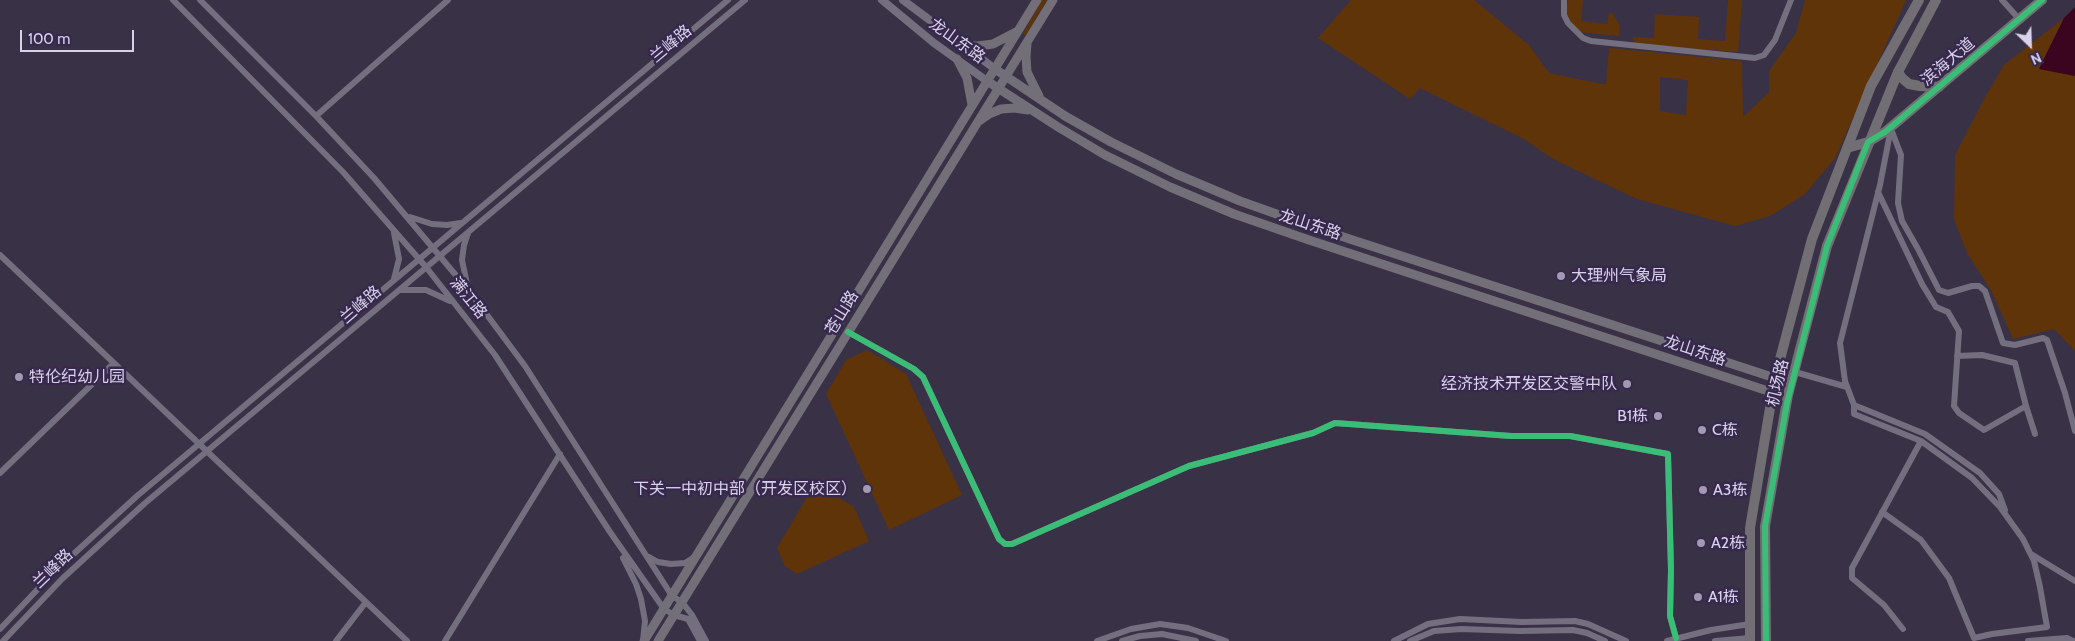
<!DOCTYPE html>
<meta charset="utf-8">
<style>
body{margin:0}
#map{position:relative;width:2075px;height:641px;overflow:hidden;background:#393146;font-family:Cabin,sans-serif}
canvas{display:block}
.north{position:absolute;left:2005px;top:20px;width:50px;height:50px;-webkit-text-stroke:4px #37294e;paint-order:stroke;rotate:156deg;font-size:14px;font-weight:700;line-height:20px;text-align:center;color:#d9d2ea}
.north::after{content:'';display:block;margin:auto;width:18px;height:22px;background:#d9d2ea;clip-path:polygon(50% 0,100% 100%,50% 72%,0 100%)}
.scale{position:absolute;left:20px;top:30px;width:114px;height:22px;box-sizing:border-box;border:2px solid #d9d2ea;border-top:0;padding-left:6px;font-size:15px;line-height:18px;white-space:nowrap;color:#d9d2ea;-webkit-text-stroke:4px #37294e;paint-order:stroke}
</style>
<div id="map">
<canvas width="2075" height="641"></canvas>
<div class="north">N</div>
<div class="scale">100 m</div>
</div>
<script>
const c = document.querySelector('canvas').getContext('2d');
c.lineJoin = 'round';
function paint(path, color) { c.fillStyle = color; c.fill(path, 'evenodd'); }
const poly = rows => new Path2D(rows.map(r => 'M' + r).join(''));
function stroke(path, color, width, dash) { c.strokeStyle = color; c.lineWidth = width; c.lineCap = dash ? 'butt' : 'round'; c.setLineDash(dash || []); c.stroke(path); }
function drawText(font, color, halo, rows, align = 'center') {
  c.font = font + ' Cabin,"Noto Sans SC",sans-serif'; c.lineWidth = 5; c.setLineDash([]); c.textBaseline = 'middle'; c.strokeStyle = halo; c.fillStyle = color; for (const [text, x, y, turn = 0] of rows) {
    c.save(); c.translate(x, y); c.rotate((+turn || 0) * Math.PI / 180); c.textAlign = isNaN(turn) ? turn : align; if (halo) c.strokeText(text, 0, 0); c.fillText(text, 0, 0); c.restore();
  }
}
paint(poly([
 [1042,0,1047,0,1025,36,1023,33],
 [1351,0,1474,0,1529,45,1549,73,1602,84,1606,84,1609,48,1742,61,1743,117,1769,92,1769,71,1796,33,1805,0,1906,0,1835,158,1805,194,1770,216,1735,226,1637,199,1553,159,1524,139,1420,88,1410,99,1318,38],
 [1660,77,1688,80,1686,115,1660,111],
 [1568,0,1583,0,1581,21,1607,24,1609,13,1613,14,1620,26,1619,36,1579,32,1566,15],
 [1728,0,1742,0,1738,52,1633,44,1633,37,1654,38,1655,14,1699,17,1698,39,1725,41],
 [2064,18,2039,68,2075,76,2075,351,2054,329,2013,339,1992,292,1967,253,1954,219,1955,155,1984,99,2004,65],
 [867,350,906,374,962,495,889,530,826,394,846,360],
 [825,489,854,507,869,541,797,574,785,566,777,548,807,497]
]), '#603409');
paint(poly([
 [2075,7,2075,76,2039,69,2064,18]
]), '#3b041f');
stroke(poly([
 [173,0,343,172,426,267,495,355,610,532,664,609,674,615,688,619,700,641],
 [200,0,316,116,374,178,470,292,525,366,672,596,682,602,692,615,706,641],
 [1564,0,1564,15,1568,23,1583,38,1591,41,1755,58,1764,55,1775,40,1791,0],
 [2002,0,2020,20],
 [316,116,448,0],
 [1891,128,1880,185,1840,343,1845,381,1854,405,1854,414,1921,441,1852,568,1852,578,1884,605,1903,629],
 [1891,129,1901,155,1898,203,1902,221,1918,249,1939,290,1948,293,1972,286,1979,286,1985,291,2003,343,2015,345,2043,338,2047,340,2065,393,2075,431],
 [1878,192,1922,284,1936,307,1948,312,1959,331,1954,406,1959,413,1984,430,2026,406,2035,434],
 [410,217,432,224,447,225,461,223],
 [0,255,407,641],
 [394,279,399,259,394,233],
 [467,284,462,260,464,245,468,233],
 [401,290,426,290,450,301],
 [848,332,914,369,923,377,999,539,1005,544,1012,544,1189,466,1313,433,1335,423,1511,436,1570,436,1668,454,1671,570,1670,616,1676,638],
 [1957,356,1982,355,2015,363,2026,406],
 [1795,372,1847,387],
 [1854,405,1925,434,1980,473,1999,494,2005,510],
 [0,473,114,363],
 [1882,512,1921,540,1949,578,1974,638,1992,634,2047,627,2040,587,2034,561,2023,539,2000,507,1972,478,1921,441],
 [2031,554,2075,581],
 [649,557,658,562,671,564,685,563,693,558],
 [623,558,636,584,641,599,645,621,643,641],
 [0,629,55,571,137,496,728,0],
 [3,641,62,579,144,504,745,0],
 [336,641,366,602],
 [445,641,560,454],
 [1097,641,1131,629,1160,624,1188,628,1226,641],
 [1122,641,1140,636,1162,634,1196,641],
 [1394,641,1428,624,1460,619,1522,622,1575,621,1588,624,1626,641],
 [1410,641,1434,631,1461,629,1520,631,1573,630,1587,633,1605,641],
 [1667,641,1711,630,1750,624],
 [1715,641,1750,638],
 [2028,641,2067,638,2073,641]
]), '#746f7e', 6);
stroke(poly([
 [882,0,934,43,987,81],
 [903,0,995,69]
]), '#746f7e', 8);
stroke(poly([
 [1027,44,1026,56,1027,72,1039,96],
 [963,46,978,46,993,44,1016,32],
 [957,59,967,78,972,105],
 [995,69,1065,116,1111,142,1176,174,1240,201,1313,227,1775,378],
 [987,81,1058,127,1105,155,1170,187,1234,214,1309,240,1771,392],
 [979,121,989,114,1001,109,1014,108,1028,110],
 [644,641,1037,0],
 [658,641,1053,0]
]), '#736f79', 9);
stroke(poly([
 [1898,72,1902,78,1909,84,1920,86,1939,87],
 [1847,148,1868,142,1885,132,2042,0],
 [1750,641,1750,528,1775,378,1812,239,1871,86,1919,0],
 [1766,641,1765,526,1788,395,1827,246,1898,72,1936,0]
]), '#726f74', 10);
stroke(poly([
 [848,332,914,369,923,377,999,539,1005,544,1012,544,1189,466,1313,433,1335,423,1511,436,1570,436,1668,454,1671,570,1670,616,1676,638],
 [1766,641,1765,526,1787,403,1827,246,1868,142,1885,132,2042,0]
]), '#3abd76', 6);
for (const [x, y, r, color] of [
 [1561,276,5,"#a19ab1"],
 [19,377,5,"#a19ab1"],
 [1627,384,5,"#a19ab1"],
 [1658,416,5,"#a19ab1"],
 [1702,430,5,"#a19ab1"],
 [867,489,5,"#a19ab1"],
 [1703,490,5,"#a19ab1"],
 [1701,543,5,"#a19ab1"],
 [1698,597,5,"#a19ab1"]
]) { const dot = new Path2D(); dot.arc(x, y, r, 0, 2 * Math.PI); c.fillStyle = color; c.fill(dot); stroke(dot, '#37294e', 2); }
drawText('16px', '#d9d2ea', '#37294e', [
 ["龙山东路",957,41,36],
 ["兰峰路",671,44,-40],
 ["滨海大道",1948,62,-40],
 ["龙山东路",1310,225,18],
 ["满江路",468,298,51],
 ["兰峰路",361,305,-41],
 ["苍山路",842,313,-59],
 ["龙山东路",1695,351,18],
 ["机场路",1778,383,-77],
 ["兰峰路",53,569,-44]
]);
drawText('16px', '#d9d2ea', '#37294e', [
 ["大理州气象局",1571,276],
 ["特伦纪幼儿园",29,377],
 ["经济技术开发区交警中队",1617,384,"right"],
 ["B1栋",1648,416,"right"],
 ["C栋",1712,430],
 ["下关一中初中部（开发区校区）",857,489,"right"],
 ["A3栋",1713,490],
 ["A2栋",1711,543],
 ["A1栋",1708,597]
], 'left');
</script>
